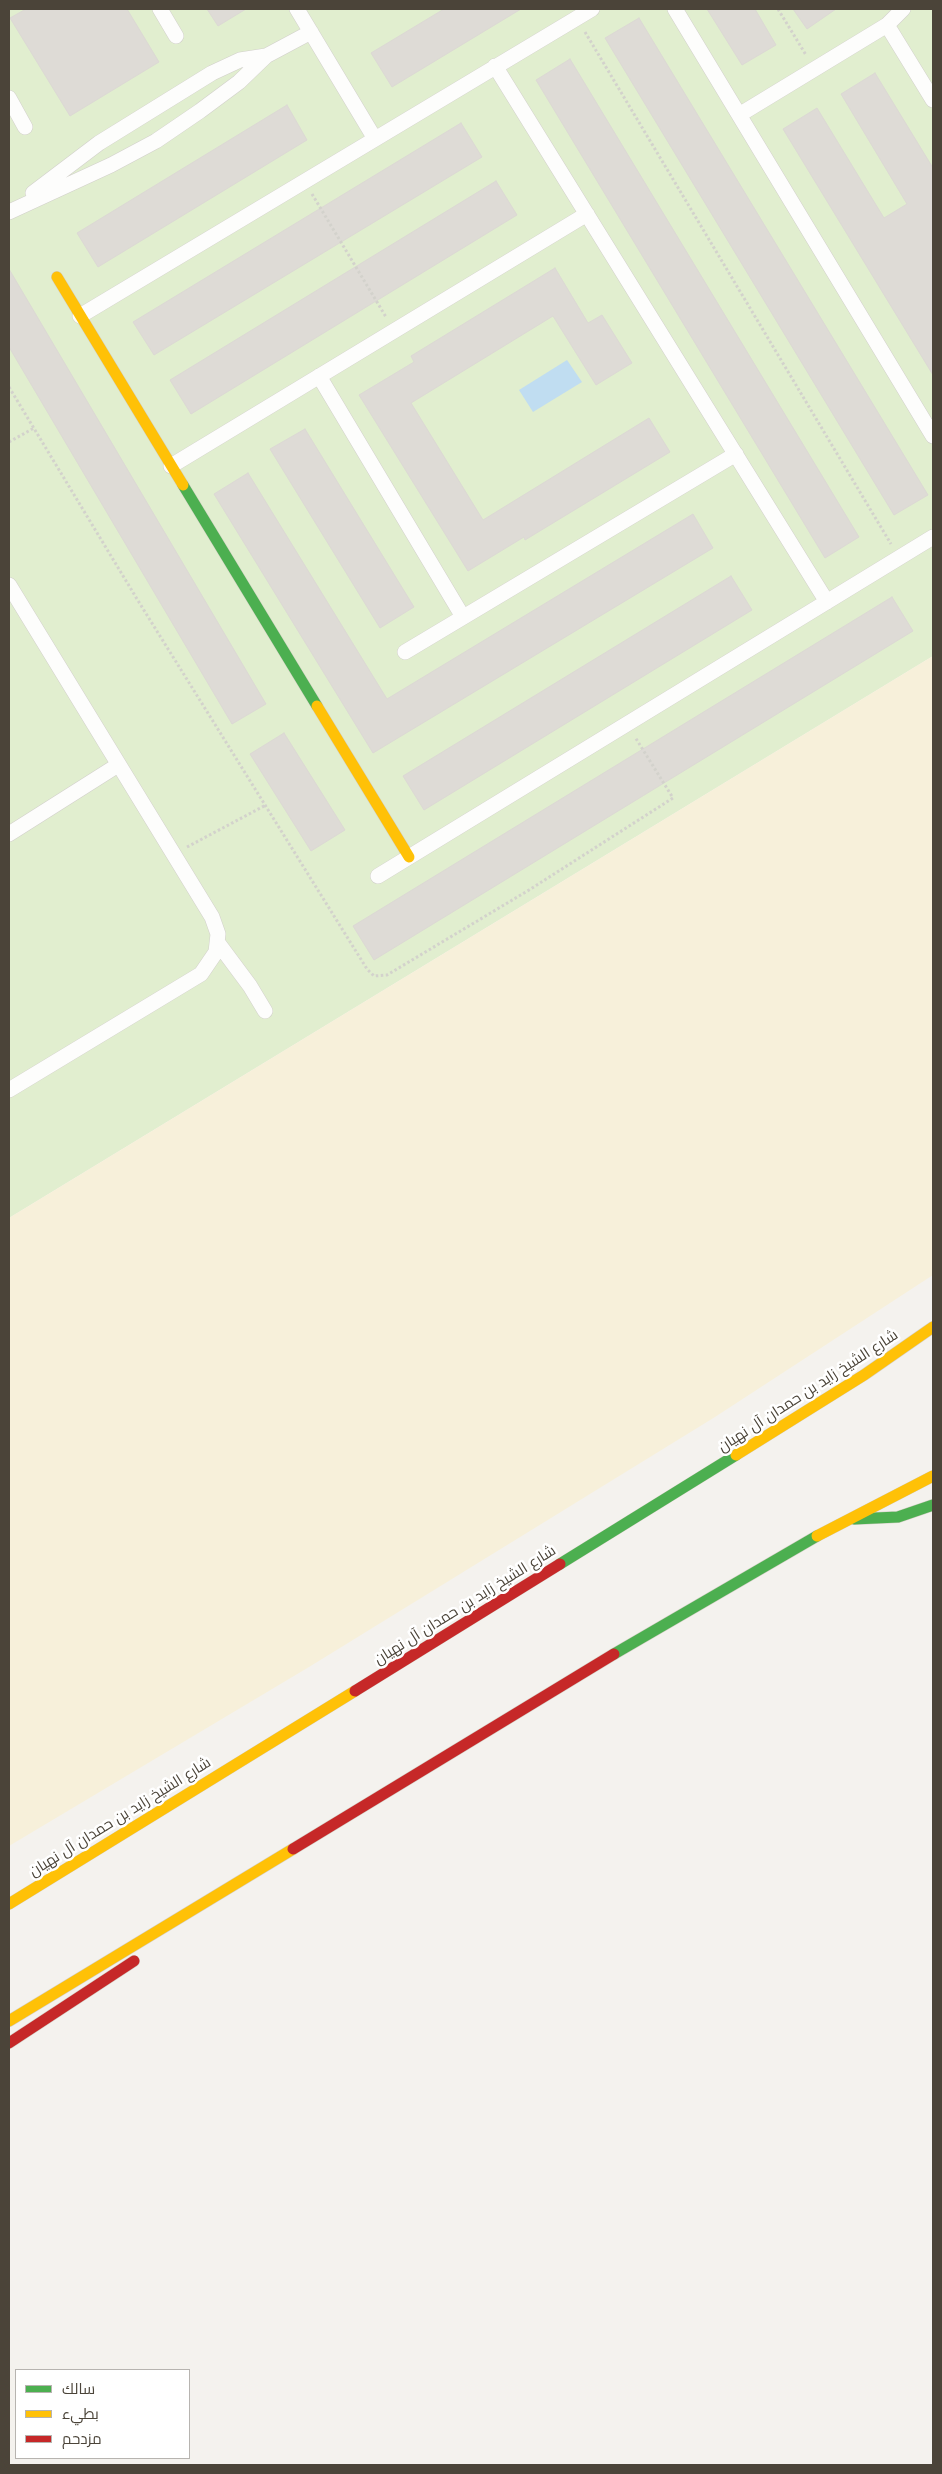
<!DOCTYPE html>
<meta charset="utf-8">
<style>
body{margin:0}
#map{position:relative;width:942px;height:2474px;overflow:hidden;background:#f4f2ee;font-family:Inter,Cairo,sans-serif}
canvas{display:block}
.frame{position:absolute;inset:0;border:10px solid #4b4439;pointer-events:none}
.legend{position:absolute;left:15px;top:2369px;width:175px;height:90px;box-sizing:border-box;background:#fff;border:1px solid #b7b4b0;margin:0;padding:6px 9px;list-style:none;font-size:15px;color:#4b4439}
.legend li{display:flex;align-items:center;gap:10px;height:25px}
.legend b{width:25px;border:1px solid #b7b4b0}
</style>
<div id="map">
<canvas width="942" height="2474"></canvas>
<div class="frame"></div>
<ul class="legend">
<li><b style="height:6px;background:#4caf50"></b>سالك</li>
<li><b style="height:6px;background:#ffc107"></b>بطيء</li>
<li><b style="height:6px;background:#c62828"></b>مزدحم</li>
</ul>
</div>
<script>
const c = document.querySelector('canvas').getContext('2d');
c.lineJoin = 'round';
function paint(path, color) { c.fillStyle = color; c.fill(path, 'evenodd'); }
const poly = rows => new Path2D(rows.map(r => 'M' + r).join(''));
function stroke(path, color, width, dash) { c.strokeStyle = color; c.lineWidth = width; c.lineCap = dash ? 'butt' : 'round'; c.setLineDash(dash || []); c.stroke(path); }
function drawText(font, color, halo, rows, align = 'center') {
  c.font = font + ' Inter,Cairo,sans-serif'; c.lineWidth = 5; c.setLineDash([]); c.textBaseline = 'middle'; c.strokeStyle = halo; c.fillStyle = color; for (const [text, x, y, turn = 0] of rows) {
    c.save(); c.translate(x, y); c.rotate((+turn || 0) * Math.PI / 180); c.textAlign = isNaN(turn) ? turn : align; if (halo) c.strokeText(text, 0, 0); c.fillText(text, 0, 0); c.restore();
  }
}
paint(poly([
 [9,9,933,9,933,656,9,1218]
]), '#e1eecf');
paint(poly([
 [933,656,933,1275,715,1417,309,1667,9,1846,9,1218]
]), '#f7f0da');
paint(poly([
 [567,360,582,382,533,412,519,390]
]), '#c0ddf1');
const building = poly([
 [26,9,127,9,159,62,70,116,10,18,26,9],
 [207,9,246,9,218,26,207,9],
 [444,9,521,9,392,87,371,53,444,9],
 [707,9,755,9,776,45,742,65,707,9],
 [793,9,836,9,807,29,793,9],
 [639,18,928,495,894,515,605,38,639,18],
 [570,59,859,537,825,558,536,80,570,59],
 [875,73,933,168,933,375,783,129,817,108,884,218,907,204,841,94,875,73],
 [287,105,307,140,98,267,77,233,287,105],
 [461,123,482,157,154,355,133,322,461,123],
 [496,181,517,215,191,414,170,380,496,181],
 [555,268,588,323,602,315,632,363,596,385,553,316,411,403,483,520,649,418,670,452,525,540,524,537,468,571,359,395,414,362,411,356,555,268],
 [9,269,266,704,232,724,9,347,9,269],
 [305,429,414,607,380,628,270,449,305,429],
 [248,473,387,699,693,514,713,548,373,753,214,494,248,473],
 [731,576,752,610,424,810,403,776,731,576],
 [892,597,913,631,374,960,353,926,892,597],
 [284,733,345,830,311,851,250,754,284,733]
]);
paint(building, '#dedbd6');
stroke(building, '#dcd9d4', 1);
const street = poly([
 [160,9,176,36],
 [297,9,375,139],
 [675,9,933,436],
 [887,25,933,100],
 [495,66,827,602],
 [9,98,25,127],
 [739,115,887,25,903,9],
 [33,193,99,143,212,73,240,60,266,56],
 [9,212,111,165,156,141,200,111,239,82,266,56,311,32],
 [80,316,592,9],
 [319,376,463,617],
 [171,466,587,214],
 [9,585,212,917,218,934,216,952,201,974,9,1090],
 [405,652,736,454],
 [9,834,118,765],
 [378,876,933,537],
 [218,943,250,986,265,1011]
]);
const fast = poly([
 [183,485,317,706],
 [854,1519,898,1517,933,1505],
 [560,1564,736,1455],
 [614,1654,817,1536]
]);
const slow = poly([
 [57,277,183,485],
 [317,706,409,857],
 [736,1455,864,1375,933,1327],
 [817,1536,933,1476],
 [9,1904,355,1691],
 [9,2021,293,1849]
]);
const jam = poly([
 [355,1691,560,1564],
 [293,1849,614,1654],
 [9,2043,134,1961]
]);
stroke(street, '#d2d0cb', 16);
stroke(fast, '#d3cfc5', 12);
stroke(slow, '#d3cfc5', 12);
stroke(jam, '#d3cfc5', 12);
stroke(poly([
 [778,9,806,55],
 [585,32,891,544],
 [312,194,386,317],
 [9,387,137,599,367,969,374,976,387,975,529,890,673,798,635,737],
 [9,442,34,428],
 [187,847,266,805]
]), '#d3d2cc', 3, [2.5, 2.5]);
stroke(street, '#fdfdfc', 15);
stroke(fast, '#4caf50', 11);
stroke(slow, '#ffc107', 11);
stroke(jam, '#c62828', 11);
drawText('15px', '#4b4439', '#fff', [
 ["شارع الشيخ زايد بن حمدان آل نهيان",808,1391,-33],
 ["شارع الشيخ زايد بن حمدان آل نهيان",465,1605,-32],
 ["شارع الشيخ زايد بن حمدان آل نهيان",120,1817,-32]
]);
</script>
